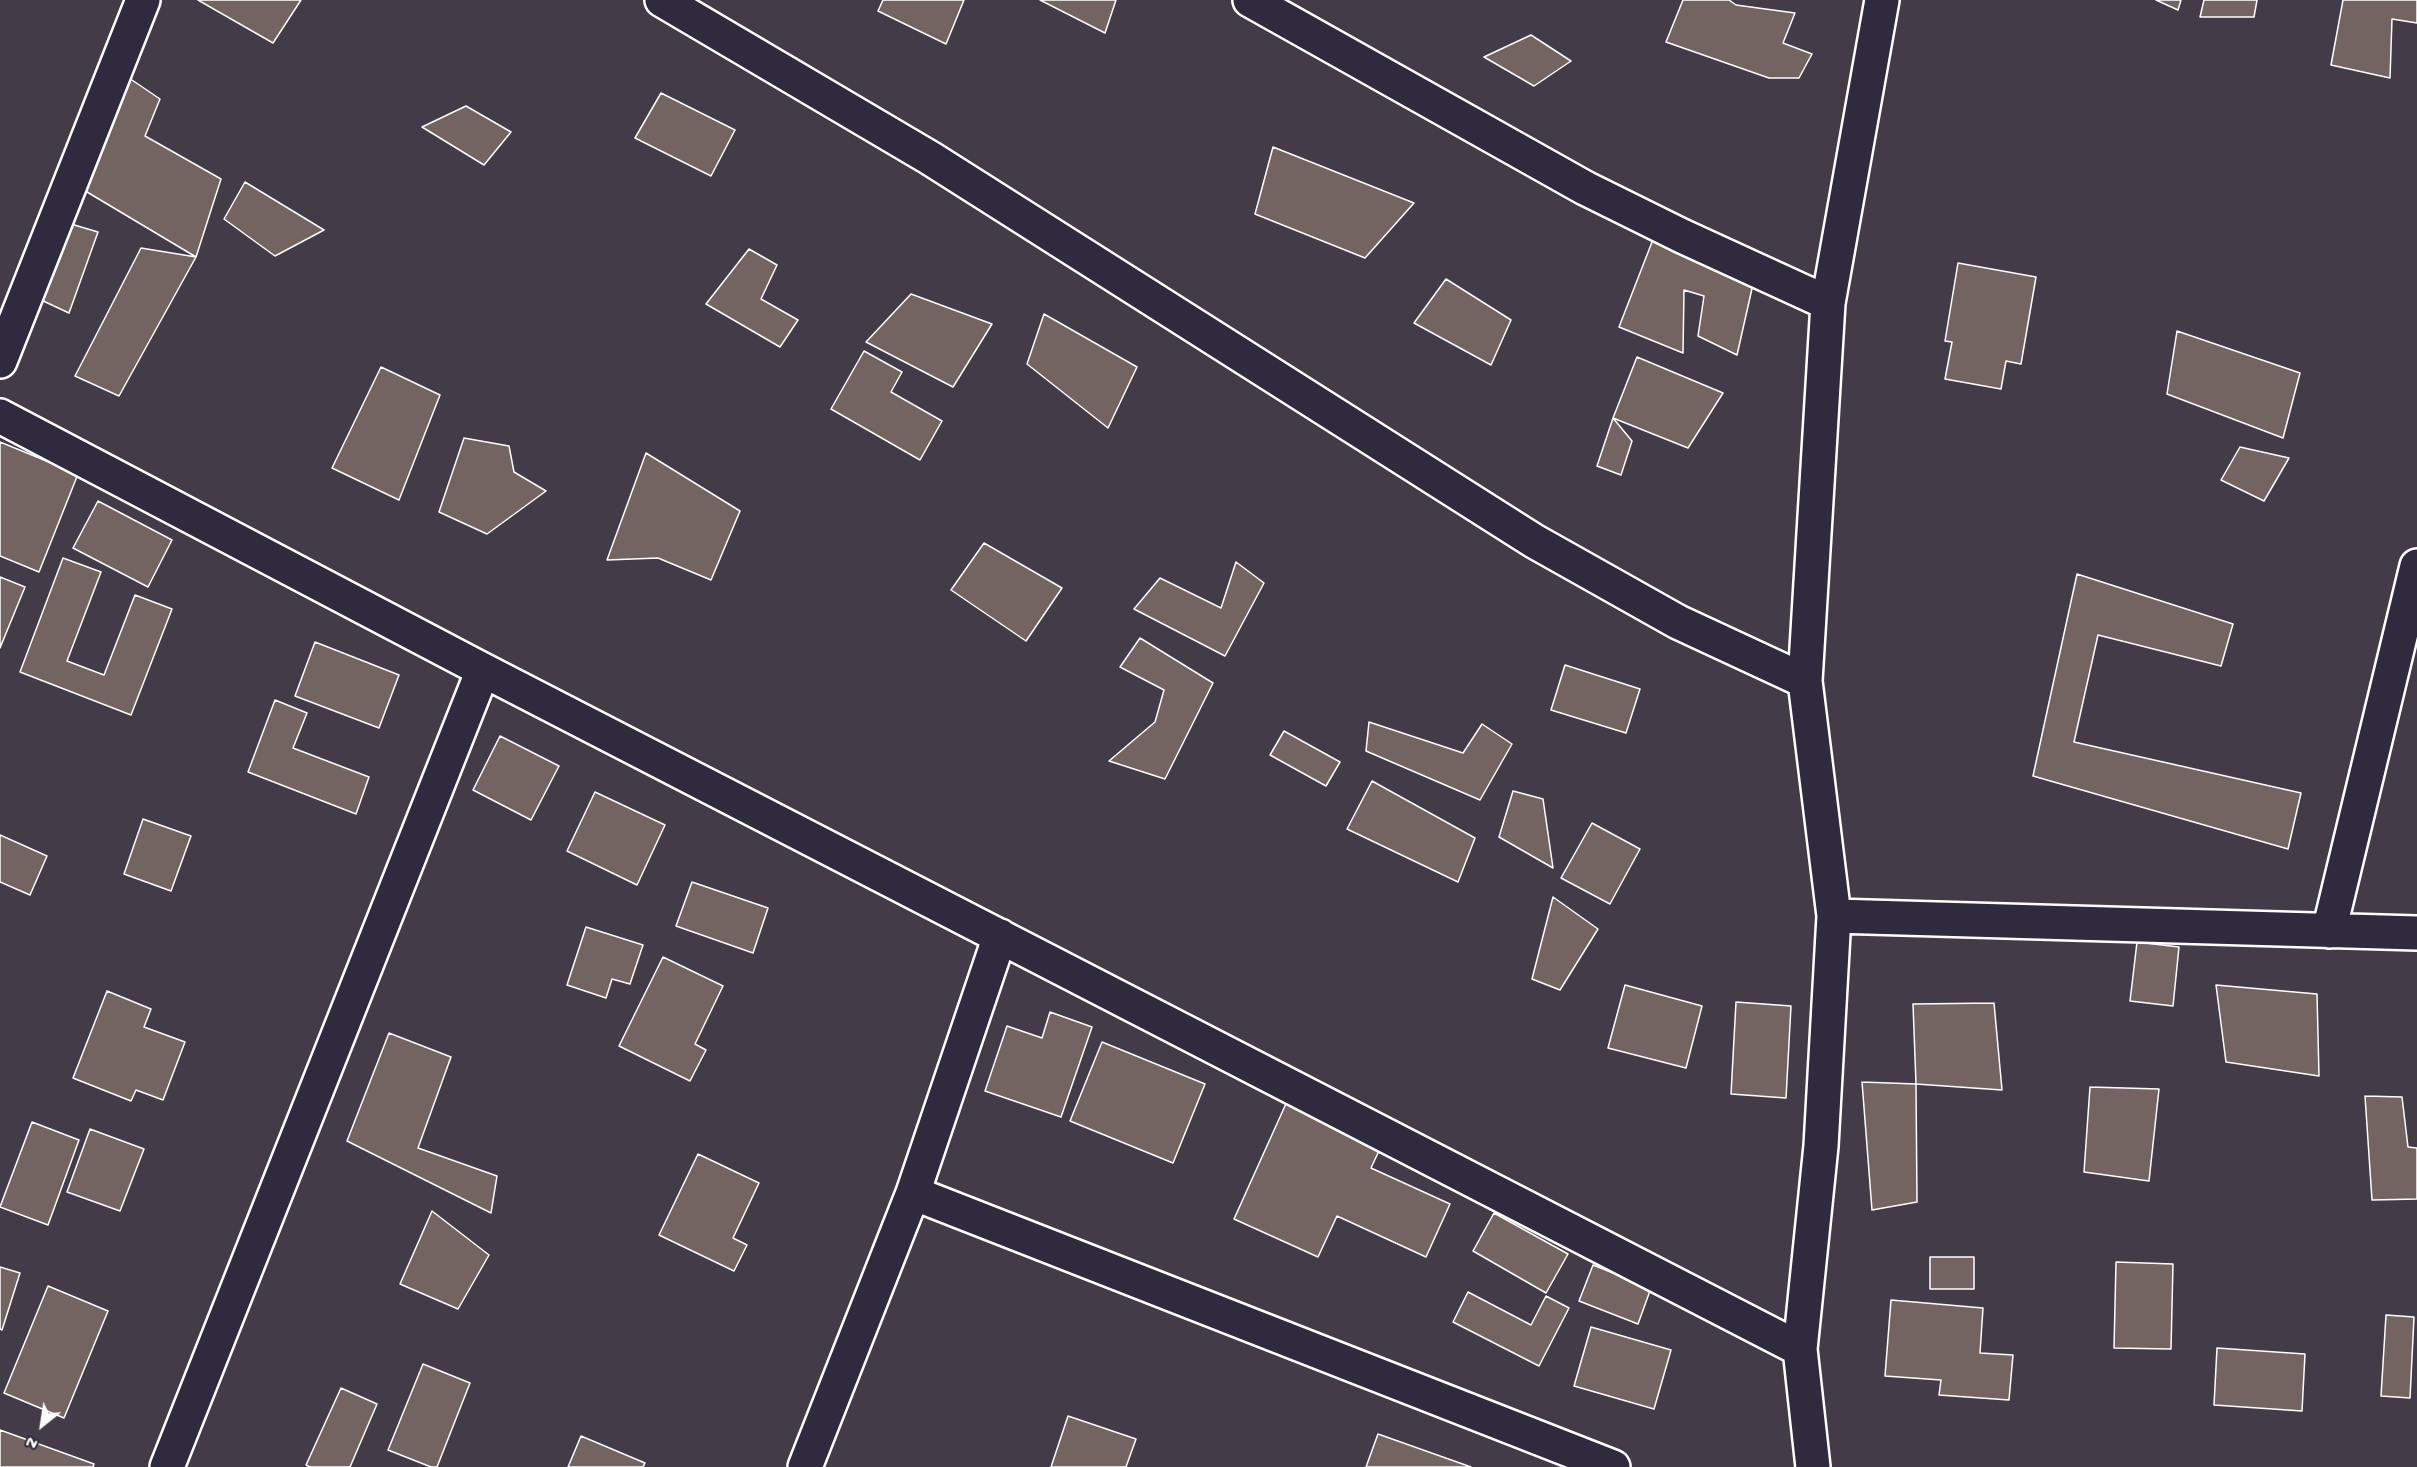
<!DOCTYPE html>
<style>
body{margin:0}
#map{position:relative;width:2417px;height:1467px;overflow:hidden;background:#443b48;font-family:"Gochi Hand",sans-serif}
canvas{display:block}
.north{position:absolute;left:12px;top:1395px;width:60px;height:60px;-webkit-text-stroke:4px #2f2a3d;paint-order:stroke;rotate:210deg;font-size:16px;font-weight:700;line-height:24px;text-align:center;color:#fff}
.north::after{content:'';display:block;margin:auto;width:21px;height:27px;background:#fff;clip-path:polygon(50% 0,100% 100%,50% 72%,0 100%)}
</style>
<div id="map">
<canvas width="2417" height="1467"></canvas>
<div class="north">N</div>
</div>
<script>
const c = document.querySelector('canvas').getContext('2d');
c.lineJoin = 'round';
function paint(path, color) { c.fillStyle = color; c.fill(path, 'evenodd'); }
const poly = rows => new Path2D(rows.map(r => 'M' + r).join(''));
function stroke(path, color, width, dash) { c.strokeStyle = color; c.lineWidth = width; c.lineCap = dash ? 'butt' : 'round'; c.setLineDash(dash || []); c.stroke(path); }
const building = poly([
 [198,0,301,0,273,43,198,0],
 [883,0,964,0,946,44,878,11,883,0],
 [1040,0,1116,0,1105,33,1040,0],
 [1683,0,1729,0,1736,5,1795,13,1783,43,1812,54,1799,78,1769,78,1666,42,1683,0],
 [2156,0,2181,0,2178,10,2156,0],
 [2204,0,2257,0,2254,17,2200,17,2204,0],
 [2343,0,2417,0,2417,23,2392,19,2390,78,2331,65,2343,0],
 [1531,35,1571,61,1534,86,1484,57,1531,35],
 [129,78,160,99,145,136,221,179,196,257,82,189,129,78],
 [661,93,735,130,711,176,635,138,661,93],
 [466,106,511,132,484,165,422,127,466,106],
 [1273,147,1414,203,1365,258,1255,214,1273,147],
 [245,182,324,230,275,256,224,219,245,182],
 [71,224,98,232,69,313,39,299,71,224],
 [1659,224,1758,262,1737,355,1698,336,1704,296,1684,290,1683,353,1619,327,1659,224],
 [141,248,196,257,119,396,75,376,141,248],
 [749,249,777,265,761,299,798,320,780,347,706,304,749,249],
 [1958,263,2036,277,2021,364,2006,361,2001,389,1945,379,1952,342,1945,341,1958,263],
 [1446,279,1511,320,1491,365,1414,323,1446,279],
 [911,294,992,324,953,387,866,342,911,294],
 [1044,314,1137,367,1108,428,1027,364,1044,314],
 [2177,331,2300,373,2283,438,2167,394,2177,331],
 [864,351,902,372,891,392,942,421,920,460,831,409,864,351],
 [1637,357,1723,393,1688,448,1613,418,1637,357],
 [381,367,440,395,399,500,332,468,381,367],
 [1613,418,1632,441,1621,475,1597,466,1613,418],
 [464,438,509,446,514,472,546,491,487,534,439,512,464,438],
 [0,442,78,474,39,572,0,556,0,442],
 [2240,447,2289,458,2264,501,2221,480,2240,447],
 [646,453,740,511,711,580,658,558,607,560,646,453],
 [98,501,172,540,148,587,73,548,98,501],
 [984,543,1062,588,1026,641,951,590,984,543],
 [63,558,101,572,67,661,104,675,135,595,172,609,131,715,20,672,63,558],
 [1236,562,1264,583,1225,656,1134,609,1160,578,1221,608,1236,562],
 [2077,574,2233,624,2221,666,2098,635,2074,742,2301,793,2288,849,2033,776,2077,574],
 [0,577,25,587,0,648,0,577],
 [1140,638,1213,683,1165,779,1109,761,1155,722,1164,690,1120,667,1140,638],
 [315,642,399,675,379,728,295,696,315,642],
 [1565,665,1640,689,1626,733,1551,710,1565,665],
 [275,700,307,713,293,748,369,777,356,814,248,772,275,700],
 [1369,722,1463,753,1482,724,1512,744,1480,800,1366,751,1369,722],
 [1284,731,1340,762,1326,786,1270,755,1284,731],
 [500,736,559,766,531,820,473,790,500,736],
 [1372,781,1475,838,1458,882,1347,829,1372,781],
 [1513,791,1543,799,1553,868,1499,837,1513,791],
 [595,792,665,825,637,885,567,851,595,792],
 [143,819,191,836,171,891,124,874,143,819],
 [1592,823,1640,849,1610,904,1561,878,1592,823],
 [0,835,47,856,30,895,0,882,0,835],
 [692,882,768,908,753,953,676,926,692,882],
 [1553,897,1598,929,1560,990,1532,979,1553,897],
 [586,927,643,945,630,984,612,979,606,998,567,985,586,927],
 [2137,942,2179,947,2173,1006,2130,1001,2137,942],
 [663,957,723,986,695,1044,706,1050,690,1081,619,1046,663,957],
 [1625,985,1702,1006,1686,1068,1608,1048,1625,985],
 [2216,985,2317,994,2319,1076,2226,1062,2216,985],
 [107,991,151,1009,144,1027,185,1042,163,1100,136,1090,131,1101,73,1078,107,991],
 [1736,1002,1791,1006,1786,1098,1731,1094,1736,1002],
 [1994,1003,2002,1090,1916,1084,1913,1004,1994,1003],
 [1050,1012,1092,1027,1061,1117,985,1091,1007,1026,1042,1038,1050,1012],
 [389,1033,451,1057,418,1148,497,1176,491,1213,347,1141,389,1033],
 [1102,1042,1205,1084,1173,1163,1070,1121,1102,1042],
 [1862,1082,1916,1084,1917,1202,1872,1210,1862,1082],
 [2090,1087,2159,1089,2149,1181,2084,1172,2090,1087],
 [2365,1096,2402,1097,2408,1147,2417,1148,2417,1199,2372,1200,2365,1096],
 [1289,1097,1384,1140,1371,1168,1450,1204,1426,1257,1337,1216,1318,1257,1234,1219,1289,1097],
 [32,1122,79,1140,48,1225,0,1207,32,1122],
 [90,1129,144,1149,120,1211,67,1192,90,1129],
 [698,1154,759,1183,733,1238,747,1245,734,1271,659,1235,698,1154],
 [432,1211,489,1255,458,1309,400,1284,432,1211],
 [1494,1213,1568,1254,1546,1293,1473,1251,1494,1213],
 [1930,1257,1974,1257,1974,1289,1930,1289,1930,1257],
 [2116,1262,2173,1264,2171,1349,2114,1348,2116,1262],
 [1593,1265,1651,1288,1638,1324,1579,1301,1593,1265],
 [0,1267,20,1273,2,1330,0,1329,0,1267],
 [48,1286,108,1311,64,1418,4,1393,48,1286],
 [1468,1292,1531,1325,1546,1296,1569,1308,1539,1366,1453,1322,1468,1292],
 [1891,1300,1983,1308,1980,1353,2013,1355,2009,1400,1939,1395,1941,1380,1885,1376,1891,1300],
 [2386,1315,2414,1317,2410,1398,2381,1396,2386,1315],
 [1591,1327,1671,1350,1654,1409,1574,1386,1591,1327],
 [2217,1348,2305,1354,2302,1411,2214,1405,2217,1348],
 [423,1364,470,1383,437,1467,431,1467,388,1450,423,1364],
 [341,1388,377,1404,350,1467,310,1467,306,1465,341,1388],
 [1068,1416,1136,1439,1126,1467,1051,1467,1068,1416],
 [0,1430,94,1464,93,1467,0,1467,0,1430],
 [1378,1434,1471,1467,1366,1467,1378,1434],
 [581,1436,645,1463,643,1467,568,1467,581,1436]
]);
paint(building, '#746461');
stroke(building, '#fff', 1.5);
const minor = poly([
 [662,0,930,158,1534,541,1678,622,1805,681],
 [1250,0,1585,188,1682,236,1828,303],
 [0,361,143,0],
 [0,416,483,670,1800,1349],
 [1834,916,2417,933],
 [2329,931,2417,566],
 [913,1193,1613,1467],
 [167,1467,483,670],
 [805,1467,913,1193,1000,936],
 [1813,1467,1800,1349,1821,1146,1834,916,1805,681,1828,303,1882,0]
]);
stroke(minor, '#fff', 38);
stroke(minor, '#2f2a3d', 33);
</script>
